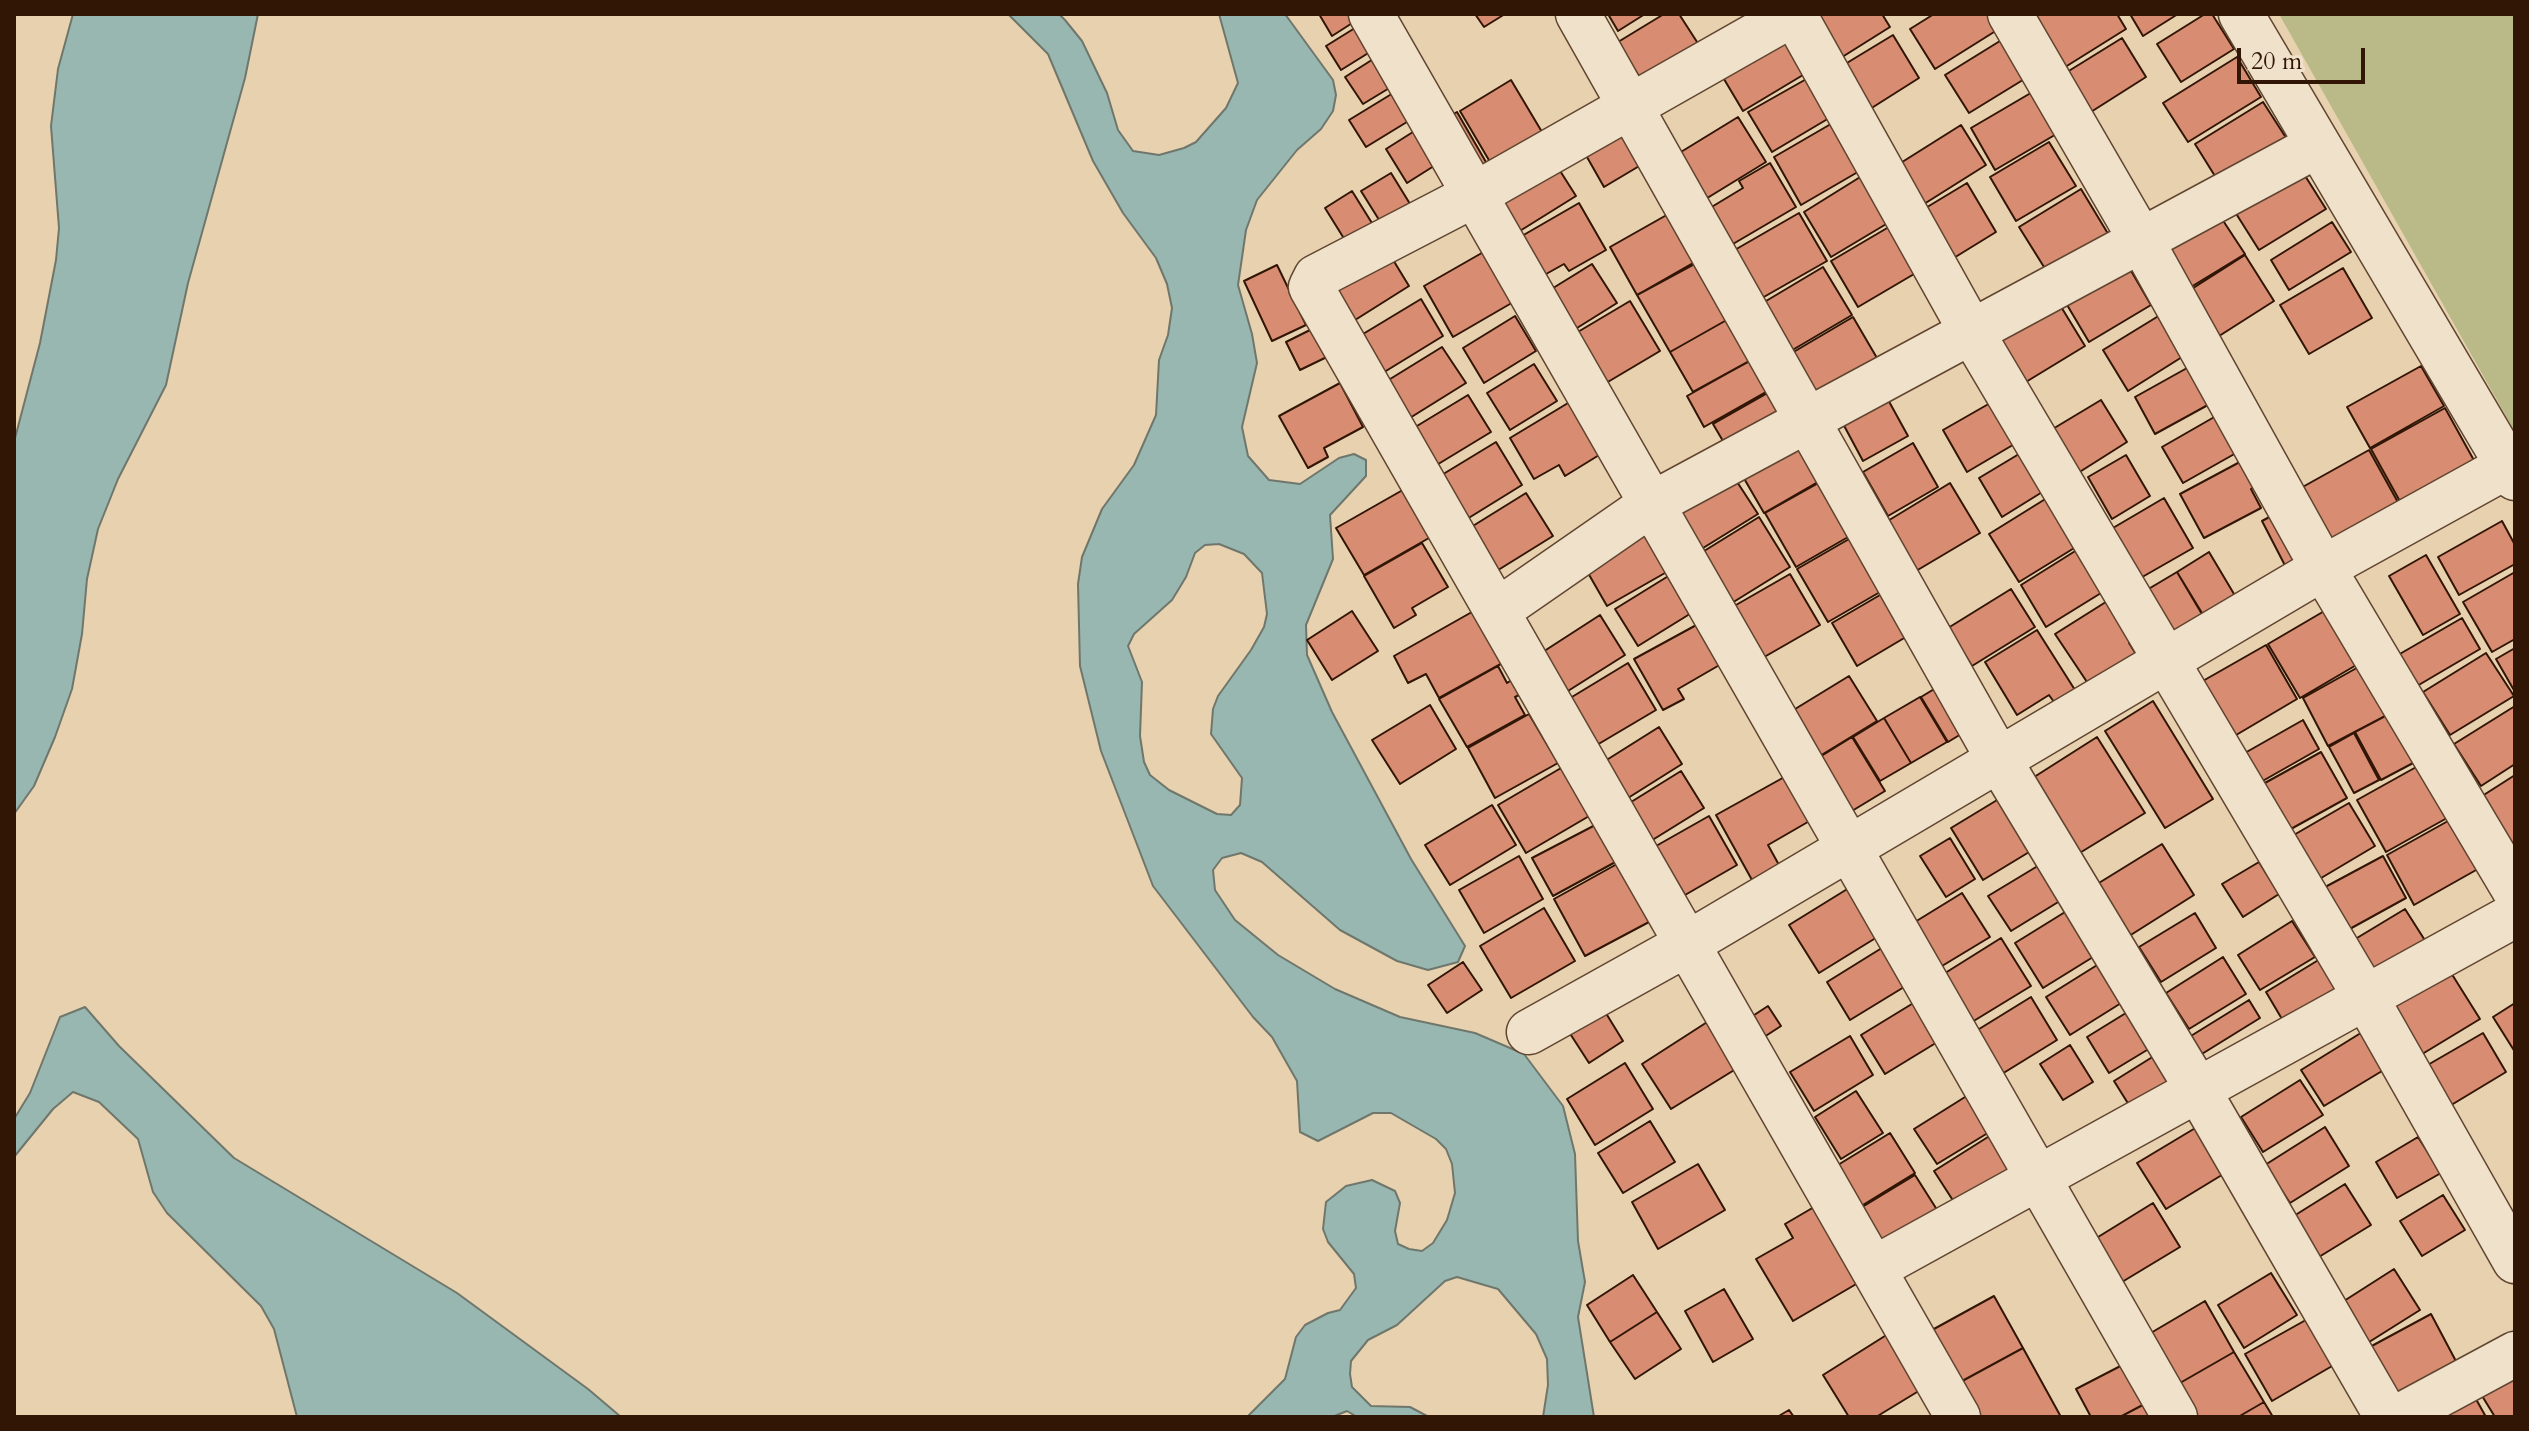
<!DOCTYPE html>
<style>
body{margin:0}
#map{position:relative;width:2529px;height:1431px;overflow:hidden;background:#e8d1af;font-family:Cardo,serif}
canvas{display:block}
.frame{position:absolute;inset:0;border:16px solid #321605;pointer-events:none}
.scale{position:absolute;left:2237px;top:48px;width:128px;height:36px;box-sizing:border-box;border:4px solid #321605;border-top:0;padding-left:10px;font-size:24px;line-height:28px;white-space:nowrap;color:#321605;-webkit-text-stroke:6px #f0e1cb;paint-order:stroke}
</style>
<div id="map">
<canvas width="2529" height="1431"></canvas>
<div class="frame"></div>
<div class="scale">20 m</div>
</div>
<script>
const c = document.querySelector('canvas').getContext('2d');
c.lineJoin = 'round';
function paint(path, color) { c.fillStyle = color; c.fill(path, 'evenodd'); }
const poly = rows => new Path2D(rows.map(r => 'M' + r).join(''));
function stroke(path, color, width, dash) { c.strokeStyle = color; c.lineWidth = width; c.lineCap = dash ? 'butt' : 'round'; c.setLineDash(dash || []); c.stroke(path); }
paint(poly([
 [2279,14,2515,14,2515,432]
]), '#b9ba88');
const water = poly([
 [73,14,258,14,245,78,188,283,166,385,118,479,98,529,87,579,82,634,72,689,55,737,34,786,14,814,14,442,40,343,56,260,59,228,51,126,58,69,73,14],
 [1008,14,1059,14,1065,20,1082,41,1107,93,1118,130,1133,151,1159,155,1184,148,1196,142,1226,108,1238,83,1219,14,1285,14,1333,80,1336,95,1333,111,1321,129,1297,150,1257,200,1246,230,1238,285,1252,334,1257,363,1242,427,1248,456,1269,480,1300,484,1339,458,1354,454,1366,460,1366,476,1330,515,1333,559,1306,625,1307,655,1332,712,1411,859,1465,946,1458,962,1428,970,1397,961,1340,930,1262,862,1241,853,1222,858,1213,870,1215,890,1235,920,1278,955,1335,989,1400,1017,1475,1033,1524,1054,1563,1106,1575,1154,1578,1241,1585,1282,1578,1317,1594,1417,1543,1417,1548,1385,1547,1359,1536,1334,1498,1289,1457,1277,1445,1281,1397,1325,1368,1340,1351,1361,1350,1374,1352,1387,1371,1406,1410,1407,1429,1417,1357,1417,1347,1411,1332,1417,1247,1417,1285,1379,1296,1337,1305,1325,1328,1313,1340,1310,1356,1288,1354,1274,1328,1242,1323,1229,1326,1202,1346,1186,1372,1180,1395,1191,1400,1203,1395,1231,1398,1244,1409,1249,1422,1251,1433,1243,1447,1220,1455,1193,1452,1164,1446,1149,1436,1139,1391,1113,1373,1113,1318,1141,1300,1132,1297,1081,1272,1037,1253,1017,1153,886,1101,751,1080,666,1078,584,1082,557,1102,509,1134,465,1156,415,1159,360,1168,335,1172,308,1167,284,1156,258,1123,213,1093,161,1048,54,1008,14],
 [1219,544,1244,554,1262,573,1267,614,1264,627,1251,650,1218,696,1213,709,1211,734,1242,778,1240,805,1231,815,1217,814,1169,790,1150,775,1144,762,1140,736,1142,682,1128,646,1134,634,1172,600,1186,577,1195,553,1205,545,1219,544],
 [85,1007,119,1046,234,1158,457,1293,588,1389,621,1417,297,1417,274,1329,261,1306,167,1213,153,1192,138,1139,99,1102,73,1092,53,1109,14,1157,14,1119,30,1093,60,1017,85,1007]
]);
paint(water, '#98b7b0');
stroke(water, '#6f776c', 2);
const building = poly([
 [1319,14,1353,14,1357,20,1332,36,1319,14],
 [1475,14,1505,14,1484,27,1475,14],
 [1608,14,1645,14,1618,31,1608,14],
 [1664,14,1679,14,1699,45,1641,80,1618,42,1664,14],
 [1816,14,1882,14,1890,27,1839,59,1816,14],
 [1934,14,1993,14,2002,27,1935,69,1910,29,1934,14],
 [2036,14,2117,14,2126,29,2054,74,2022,23,2036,14],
 [2130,14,2178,14,2143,36,2130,14],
 [2205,14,2212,14,2234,49,2181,82,2157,44,2205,14],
 [1363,23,1378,47,1341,70,1326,46,1363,23],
 [1782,30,1808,72,1743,111,1718,69,1782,30],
 [1893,35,1919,78,1859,116,1832,72,1893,35],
 [2008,36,2031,75,1969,113,1945,75,2008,36],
 [2122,38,2146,77,2083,117,2059,77,2122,38],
 [1378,56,1396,84,1363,104,1345,77,1378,56],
 [2237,57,2261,97,2188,142,2163,103,2237,57],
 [1810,77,1841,111,1772,152,1748,112,1810,77],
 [1511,80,1545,137,1493,167,1460,111,1511,80],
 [1403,87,1420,114,1366,147,1349,120,1403,87],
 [2041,87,2065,129,1995,170,1971,128,2041,87],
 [2263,102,2292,147,2223,189,2195,144,2263,102],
 [1457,112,1490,169,1470,181,1436,124,1457,112],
 [1625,115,1651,159,1604,187,1579,143,1625,115],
 [1738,117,1766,162,1704,200,1676,155,1738,117],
 [1836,121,1863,169,1801,205,1774,157,1836,121],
 [1424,125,1445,159,1407,183,1386,149,1424,125],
 [1961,125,1986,165,1924,204,1899,164,1961,125],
 [2049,142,2076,186,2016,221,1990,177,2049,142],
 [1550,155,1576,196,1507,239,1481,197,1550,155],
 [1770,163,1796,207,1721,251,1700,214,1743,188,1739,181,1770,163],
 [2297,163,2326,209,2259,250,2230,204,2297,163],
 [1391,173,1415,212,1386,231,1361,191,1391,173],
 [1865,174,1898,217,1831,257,1804,212,1865,174],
 [1967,183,1996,232,1944,264,1914,215,1967,183],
 [2081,189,2110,237,2049,275,2019,227,2081,189],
 [1352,191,1380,236,1353,253,1325,208,1352,191],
 [1579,203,1606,250,1569,271,1564,264,1530,283,1508,244,1579,203],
 [1679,208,1707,255,1637,295,1610,247,1679,208],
 [1799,213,1827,261,1755,302,1726,255,1799,213],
 [2220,216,2245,254,2186,290,2162,252,2220,216],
 [1899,221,1926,267,1858,307,1831,261,1899,221],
 [2332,222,2351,252,2289,290,2271,260,2332,222],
 [1384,245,1409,286,1344,327,1318,286,1384,245],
 [1494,246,1522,297,1453,337,1424,286,1494,246],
 [2245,255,2274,301,2216,338,2187,292,2245,255],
 [2123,257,2151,305,2089,342,2060,293,2123,257],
 [1700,261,1732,317,1670,352,1637,295,1700,261],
 [1592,264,1617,303,1569,333,1545,293,1592,264],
 [1277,265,1306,325,1272,341,1244,281,1277,265],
 [1823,267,1852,315,1784,355,1756,307,1823,267],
 [2343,268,2372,318,2309,354,2280,305,2343,268],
 [2052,292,2085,346,2016,388,1983,334,2052,292],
 [1421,299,1443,336,1381,374,1358,337,1421,299],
 [1630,301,1660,351,1596,389,1566,339,1630,301],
 [2165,312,2190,352,2128,391,2103,350,2165,312],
 [1515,316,1536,351,1484,383,1463,348,1515,316],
 [1732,317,1755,358,1693,392,1670,352,1732,317],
 [1853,317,1884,370,1817,410,1785,357,1853,317],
 [1318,326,1333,354,1300,370,1286,342,1318,326],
 [1442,347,1466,383,1405,421,1382,384,1442,347],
 [1762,354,1780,384,1704,427,1687,396,1762,354],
 [2196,363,2217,400,2155,434,2135,397,2196,363],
 [1534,364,1557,401,1510,430,1487,393,1534,364],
 [2421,366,2444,406,2370,448,2347,407,2421,366],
 [1340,383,1363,427,1324,448,1328,457,1308,468,1279,416,1340,383],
 [1780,386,1797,416,1730,453,1713,424,1780,386],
 [1468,395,1491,432,1435,466,1412,429,1468,395],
 [1886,396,1908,436,1863,461,1841,420,1886,396],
 [1999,398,2023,439,1967,472,1943,430,1999,398],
 [1573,400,1604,452,1565,476,1559,465,1534,479,1510,438,1573,400],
 [2101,400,2127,442,2078,473,2051,430,2101,400],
 [2445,408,2476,464,2402,505,2371,449,2445,408],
 [2223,412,2245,448,2183,483,2162,447,2223,412],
 [1804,430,1830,475,1764,513,1738,468,1804,430],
 [1496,442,1522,485,1467,519,1440,476,1496,442],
 [1913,443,1938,487,1888,516,1863,472,1913,443],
 [2034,445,2052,486,2002,517,1979,478,2034,445],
 [2369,450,2400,506,2330,545,2299,489,2369,450],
 [2126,455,2150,496,2112,519,2088,477,2126,455],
 [2251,456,2265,481,2251,489,2261,508,2204,538,2180,494,2251,456],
 [1730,471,1758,514,1695,553,1668,509,1730,471],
 [1831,476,1862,529,1796,567,1765,513,1831,476],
 [1950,483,1980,533,1916,571,1886,522,1950,483],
 [1408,487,1436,534,1364,575,1336,528,1408,487],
 [1526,493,1553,536,1495,572,1468,529,1526,493],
 [2055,493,2084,542,2019,582,1989,534,2055,493],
 [2164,498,2193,548,2130,584,2101,535,2164,498],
 [2286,508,2317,566,2292,579,2262,521,2286,508],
 [1759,517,1790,567,1727,606,1696,556,1759,517],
 [2502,521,2515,545,2515,564,2459,595,2438,557,2502,521],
 [1648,529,1672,569,1607,606,1584,566,1648,529],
 [1863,531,1894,584,1828,622,1797,569,1863,531],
 [1422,543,1448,587,1412,608,1416,615,1394,628,1364,576,1422,543],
 [2088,543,2114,585,2046,627,2021,585,2088,543],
 [2209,552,2237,599,2205,618,2177,572,2209,552],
 [2426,555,2460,614,2423,635,2389,576,2426,555],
 [2177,572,2209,626,2172,648,2140,594,2177,572],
 [2515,572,2515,639,2492,652,2463,602,2515,572],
 [1790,574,1820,625,1752,664,1722,613,1790,574],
 [1670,575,1693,612,1638,646,1615,609,1670,575],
 [1892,588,1916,631,1857,666,1832,623,1892,588],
 [2011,589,2035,627,1972,666,1948,628,2011,589],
 [2109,600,2135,639,2129,643,2136,654,2089,685,2055,634,2109,600],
 [2338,603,2370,657,2300,698,2268,644,2338,603],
 [1479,608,1508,660,1439,698,1426,674,1408,683,1394,656,1479,608],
 [1352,611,1378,651,1332,680,1307,640,1352,611],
 [1600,615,1625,655,1560,696,1535,657,1600,615],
 [2462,618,2480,649,2417,686,2398,655,2462,618],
 [1700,623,1723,663,1678,689,1684,699,1663,710,1634,659,1700,623],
 [2037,630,2075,690,2054,702,2049,695,2017,715,1985,662,2037,630],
 [2266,645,2297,699,2226,741,2194,686,2266,645],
 [2515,648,2515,692,2496,659,2515,648],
 [2486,653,2514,696,2450,735,2423,692,2486,653],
 [1628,663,1656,710,1585,752,1557,706,1628,663],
 [2362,665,2389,714,2328,746,2303,698,2362,665],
 [1498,666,1507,683,1518,676,1527,691,1515,697,1525,715,1467,747,1439,699,1498,666],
 [1849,676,1877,721,1810,762,1782,717,1849,676],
 [1949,680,1976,725,1948,742,1921,697,1949,680],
 [1920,697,1947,742,1911,763,1884,718,1920,697],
 [2153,701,2213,799,2165,828,2105,731,2153,701],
 [1430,705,1456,749,1400,784,1372,740,1430,705],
 [2515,706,2515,764,2481,786,2454,744,2515,706],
 [1529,714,1558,763,1495,798,1468,748,1529,714],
 [2389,714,2415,762,2381,780,2355,732,2389,714],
 [1884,718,1911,763,1880,781,1853,737,1884,718],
 [2303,720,2319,749,2252,787,2236,758,2303,720],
 [1659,727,1682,764,1628,798,1605,761,1659,727],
 [2354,733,2379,780,2354,793,2329,747,2354,733],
 [1852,737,1885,791,1842,817,1810,763,1852,737],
 [2097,737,2145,813,2078,854,2031,779,2097,737],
 [2321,752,2347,798,2280,835,2254,789,2321,752],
 [2427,761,2456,813,2386,852,2357,800,2427,761],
 [1561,768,1596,812,1526,853,1498,805,1561,768],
 [1681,771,1704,808,1646,844,1623,807,1681,771],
 [1788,775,1813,819,1768,845,1779,865,1752,880,1716,815,1788,775],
 [2515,775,2515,841,2509,845,2479,798,2515,775],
 [2012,791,2044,843,1983,880,1951,828,2012,791],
 [2349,803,2375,846,2306,887,2280,843,2349,803],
 [1492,805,1516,845,1450,885,1425,845,1492,805],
 [1709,816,1737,865,1685,895,1656,846,1709,816],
 [2457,816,2485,865,2414,905,2387,855,2457,816],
 [1601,822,1621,859,1553,896,1532,858,1601,822],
 [1950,838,1975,879,1946,897,1920,856,1950,838],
 [2162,844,2194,895,2126,938,2094,886,2162,844],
 [1519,856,1543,899,1484,933,1459,890,1519,856],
 [2383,856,2406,898,2337,936,2314,893,2383,856],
 [2046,861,2068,896,2011,931,1988,896,2046,861],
 [2259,862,2279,894,2243,917,2222,884,2259,862],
 [1617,864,1649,922,1585,956,1554,899,1617,864],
 [1857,883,1887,931,1819,973,1789,925,1857,883],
 [1962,893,1990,937,1937,969,1910,925,1962,893],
 [2078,904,2106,949,2043,988,2015,943,2078,904],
 [1544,908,1575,961,1511,998,1480,946,1544,908],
 [2405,909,2426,942,2368,978,2347,944,2405,909],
 [2195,913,2216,948,2161,982,2139,947,2195,913],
 [2292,921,2315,957,2260,990,2238,955,2292,921],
 [2001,938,2031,986,1972,1022,1942,975,2001,938],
 [1885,946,1909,984,1850,1020,1827,982,1885,946],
 [2325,956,2352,999,2292,1036,2266,992,2325,956],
 [2223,957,2246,994,2189,1029,2166,993,2223,957],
 [1463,962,1482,990,1447,1013,1428,985,1463,962],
 [2102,962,2126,1000,2070,1035,2046,997,2102,962],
 [2448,968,2480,1019,2414,1059,2382,1008,2448,968],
 [2031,997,2057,1040,1997,1077,1971,1034,2031,997],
 [1920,999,1944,1038,1885,1074,1861,1035,1920,999],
 [2249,1000,2260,1018,2197,1057,2186,1039,2249,1000],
 [2515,1003,2515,1052,2493,1017,2515,1003],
 [1768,1006,1781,1026,1761,1039,1748,1019,1768,1006],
 [2134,1008,2157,1044,2109,1073,2087,1037,2134,1008],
 [1604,1010,1623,1041,1589,1063,1569,1032,1604,1010],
 [1715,1017,1744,1064,1671,1109,1642,1064,1715,1017],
 [2364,1031,2387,1068,2324,1106,2301,1070,2364,1031],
 [2483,1033,2506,1072,2443,1110,2419,1070,2483,1033],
 [1850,1036,1873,1075,1814,1111,1790,1072,1850,1036],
 [2070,1045,2093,1082,2063,1100,2040,1064,2070,1045],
 [2162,1051,2188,1091,2139,1121,2114,1081,2162,1051],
 [1625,1063,1653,1109,1595,1145,1567,1099,1625,1063],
 [2300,1080,2323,1115,2263,1152,2241,1117,2300,1080],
 [1856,1091,1883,1133,1841,1159,1815,1117,1856,1091],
 [1973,1092,1996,1128,1937,1164,1914,1129,1973,1092],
 [1650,1121,1675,1162,1623,1193,1598,1153,1650,1121],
 [2207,1121,2235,1167,2166,1209,2137,1163,2207,1121],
 [2325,1127,2349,1166,2290,1203,2265,1165,2325,1127],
 [1999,1130,2027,1176,1963,1216,1934,1171,1999,1130],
 [1890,1133,1915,1173,1858,1208,1833,1168,1890,1133],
 [2418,1137,2441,1173,2397,1198,2376,1162,2418,1137],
 [1698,1164,1725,1210,1658,1249,1632,1202,1698,1164],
 [1915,1175,1946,1224,1885,1262,1854,1212,1915,1175],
 [2345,1184,2371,1225,2314,1260,2289,1219,2345,1184],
 [2443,1195,2465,1230,2422,1256,2400,1221,2443,1195],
 [1826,1200,1870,1276,1793,1321,1756,1259,1793,1238,1785,1224,1826,1200],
 [2153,1203,2180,1247,2117,1285,2090,1242,2153,1203],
 [2394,1269,2420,1310,2358,1349,2333,1308,2394,1269],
 [2271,1273,2297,1315,2244,1348,2218,1305,2271,1273],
 [1633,1275,1657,1312,1610,1342,1587,1305,1633,1275],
 [1724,1289,1753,1339,1713,1362,1685,1311,1724,1289],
 [1994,1296,2023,1348,1953,1386,1923,1335,1994,1296],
 [2205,1301,2234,1352,2173,1387,2144,1337,2205,1301],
 [1657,1312,1681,1349,1635,1379,1610,1342,1657,1312],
 [2431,1314,2458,1365,2394,1398,2368,1348,2431,1314],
 [2313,1316,2339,1362,2272,1401,2245,1354,2313,1316],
 [1888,1334,1922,1389,1876,1417,1849,1417,1823,1375,1888,1334],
 [2023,1348,2061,1417,1970,1417,1953,1386,2023,1348],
 [2234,1352,2264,1402,2238,1417,2190,1417,2173,1387,2234,1352],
 [2134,1359,2154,1399,2120,1417,2091,1417,2076,1389,2134,1359],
 [2515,1363,2515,1417,2495,1417,2476,1386,2515,1363],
 [2467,1383,2486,1417,2408,1417,2467,1383],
 [2154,1399,2164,1417,2120,1417,2154,1399],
 [2264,1402,2273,1417,2238,1417,2264,1402],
 [1789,1410,1794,1417,1777,1417,1789,1410]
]);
paint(building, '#d88d73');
stroke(building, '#321605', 2);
const minor = poly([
 [1371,14,2175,1417],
 [1578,14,1999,760,2198,1090,2387,1417],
 [1793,14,1474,195,1316,277,1311,287,1958,1417],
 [1794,14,1971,331,2366,998,2515,1261],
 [2010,14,2141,240,2323,568,2515,891],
 [2241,14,2515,478],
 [1497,611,1650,505,2318,145],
 [1529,1032,1687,944,2323,568,2515,462],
 [1873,1269,2515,915],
 [2398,1417,2515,1354]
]);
stroke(minor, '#604530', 47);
stroke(minor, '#f0e1cb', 44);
</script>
